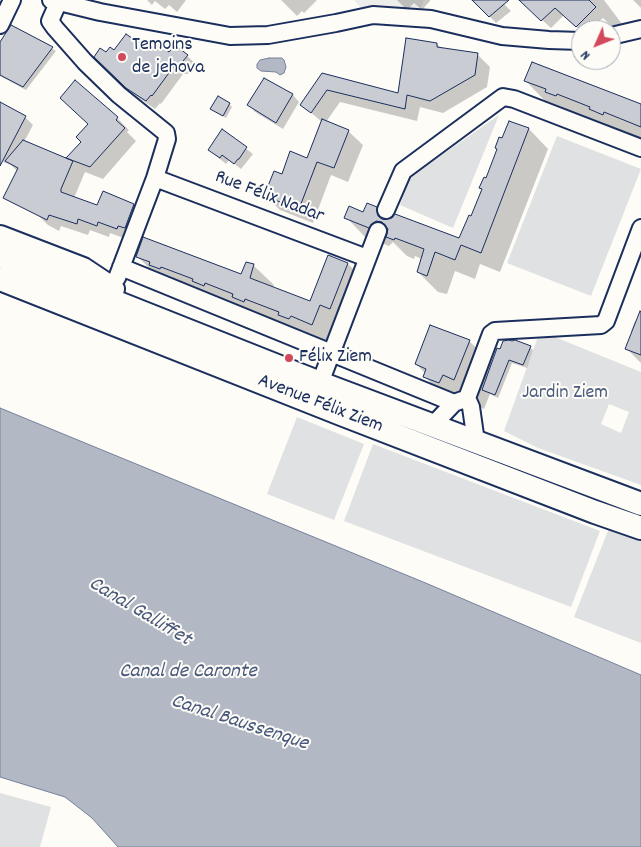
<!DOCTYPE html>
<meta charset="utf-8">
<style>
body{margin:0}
#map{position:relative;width:641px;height:847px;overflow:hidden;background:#fdfcf7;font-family:Dekko,sans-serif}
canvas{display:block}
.north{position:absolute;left:571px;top:20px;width:50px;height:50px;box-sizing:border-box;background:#fdfcf7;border:1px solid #a3aaba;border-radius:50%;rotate:226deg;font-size:14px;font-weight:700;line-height:20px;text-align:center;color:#1b2f5e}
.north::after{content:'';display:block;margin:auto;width:18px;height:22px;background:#d1495b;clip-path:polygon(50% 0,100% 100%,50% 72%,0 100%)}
</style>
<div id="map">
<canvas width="641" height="847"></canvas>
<div class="north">N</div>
</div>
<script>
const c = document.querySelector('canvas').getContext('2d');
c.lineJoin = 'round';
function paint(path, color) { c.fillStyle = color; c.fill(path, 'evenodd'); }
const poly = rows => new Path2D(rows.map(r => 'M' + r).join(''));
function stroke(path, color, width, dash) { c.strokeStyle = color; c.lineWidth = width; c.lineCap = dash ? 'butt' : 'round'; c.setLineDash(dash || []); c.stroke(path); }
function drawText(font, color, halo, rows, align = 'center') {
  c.font = font + ' Dekko,sans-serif'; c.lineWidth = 4; c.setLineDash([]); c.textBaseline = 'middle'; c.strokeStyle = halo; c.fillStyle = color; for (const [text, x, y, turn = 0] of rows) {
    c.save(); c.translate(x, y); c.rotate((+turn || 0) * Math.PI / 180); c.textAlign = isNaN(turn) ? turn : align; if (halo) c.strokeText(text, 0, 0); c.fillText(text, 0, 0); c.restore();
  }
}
paint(poly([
 [354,0,424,0,421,8,360,7]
]), '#edeeec');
paint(poly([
 [499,115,453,228,400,205,409,178],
 [557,136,641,169,591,296,507,263],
 [540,331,641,372,641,485,538,448,504,431],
 [609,404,629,412,621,433,601,424],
 [297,417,364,444,334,520,267,494],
 [373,444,600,531,571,607,344,521],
 [609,528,641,540,641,643,574,617],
 [0,793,51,807,40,847,0,847]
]), '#e0e1e3');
const water = poly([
 [269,58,282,58,284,60,286,67,284,73,280,75,276,72,261,71,257,68,257,64,260,60,269,58],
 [0,408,428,584,641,675,641,847,118,847,92,818,65,797,0,777,0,408]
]);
paint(water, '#b3b8c5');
stroke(water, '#76819c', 1);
paint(poly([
 [147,0,186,0,177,12,169,5,165,9,155,1,152,5],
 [281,0,317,0,304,13,302,11,297,16],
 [397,0,430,0,430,1,422,10,414,3,407,10],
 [474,0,500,0,511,11,496,23],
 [525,0,604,0,622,24,614,29,603,18,590,30,581,31,564,15,551,28,531,10],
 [633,0,641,0,641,8],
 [12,26,56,51,26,90,0,76,0,46],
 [135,42,170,54,187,56,196,64,188,74,183,74,161,104,160,103,155,109,136,96,96,57,114,52],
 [437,44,442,49,477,54,490,67,487,87,443,113,420,107,417,121,340,102,326,122,348,131,363,145,348,182,331,175,313,223,280,210,265,195,282,176,307,159,322,122,302,105,323,75,399,94],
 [264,79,293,95,299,102,283,129,255,112,249,105],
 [526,81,641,105,641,138,624,131,623,134,611,129,606,124,577,113,576,115,566,111,562,107,545,101],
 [0,104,25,117,33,125,24,142,64,159,65,157,68,158,117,118,129,130,127,132,136,141,103,179,85,172,74,198,98,207,103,192,134,205,146,217,129,240,110,233,109,237,90,230,88,235,61,226,59,231,48,225,36,213,19,173,11,165,0,161],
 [229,104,232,107,226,118,212,109],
 [509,122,529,129,548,149,500,272,480,264,475,279,455,271,447,294,438,292,418,272,422,259,415,256,414,259,407,256,393,242,389,246,365,237,346,217,364,214,376,208,388,220,460,240,472,218,483,190,481,188,487,179],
 [222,131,253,154,241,169,229,160,226,164,209,150],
 [137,256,242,276,247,263,254,266,274,285,273,288,311,302,329,257,348,264,368,284,350,328,340,324,332,344,311,335,309,338,157,276],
 [641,313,641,363,627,349,633,333,631,331,635,321,638,322],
 [469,341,493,364,501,350,530,347,533,350,527,368,512,363,498,398,490,394,484,409,472,404,469,412,455,407,425,377,426,374,416,364]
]), '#0003');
const building = poly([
 [472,0,509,0,489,17,472,0],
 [519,0,589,0,596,7,576,27,555,8,541,21,519,0],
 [11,25,53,47,23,87,0,75,0,42,11,25],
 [126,34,136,41,157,47,159,44,169,52,175,45,188,55,179,66,174,66,152,96,151,95,146,101,126,88,94,57,100,48,106,52,110,47,114,50,126,34],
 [406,38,437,43,437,47,478,53,475,75,430,101,407,95,405,109,327,90,311,113,300,105,322,73,398,93,406,38],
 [532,62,641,104,641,127,604,112,603,115,589,109,590,107,557,94,556,96,545,92,546,89,524,81,532,62],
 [264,78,293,94,276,123,247,105,264,78],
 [75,80,118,117,116,120,125,128,90,167,66,158,81,142,76,137,88,124,60,98,75,80],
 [218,96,230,103,223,116,210,109,218,96],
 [0,102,26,116,0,166,0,102],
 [322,119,349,130,334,168,317,162,299,209,264,196,274,171,282,174,290,151,307,158,322,119],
 [509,121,529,128,481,253,461,245,455,260,435,252,427,276,417,272,424,249,395,238,394,240,386,237,388,229,382,222,376,221,369,228,344,218,349,206,363,212,367,203,377,207,378,216,382,219,392,218,395,214,459,238,469,215,471,216,482,189,479,188,484,177,486,178,497,149,495,148,499,137,502,138,509,121],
 [222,129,247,147,239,159,238,159,234,164,222,155,220,158,208,150,222,129],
 [23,140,73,161,61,189,61,192,97,205,103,191,134,204,125,228,118,226,117,229,98,222,97,226,78,219,77,224,49,215,47,220,3,198,18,168,5,161,23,140],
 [143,237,241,274,246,262,254,264,250,278,310,301,328,255,348,263,330,309,320,305,312,325,291,316,289,319,278,315,279,312,245,299,244,302,232,297,233,294,205,283,204,286,192,281,193,279,161,267,160,269,149,265,150,262,136,257,143,237],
 [640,311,641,312,641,355,625,349,640,311],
 [430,325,470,340,454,380,443,375,439,383,423,377,426,369,415,364,430,325],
 [509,340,512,341,515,340,531,346,523,365,509,360,495,395,482,390,497,348,500,349,503,341,509,340]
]);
paint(building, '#c9ccd3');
stroke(building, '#1b2f5e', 1);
const minor = poly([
 [51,0,100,12,230,36,268,35,336,23,373,15,431,19,502,36,549,40,581,41],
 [58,3,50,21,55,28,85,62,119,95,166,133,167,139,155,178,117,278],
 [0,25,12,0],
 [611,36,641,29],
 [155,178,367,258],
 [386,210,403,171,503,97,514,99,641,148],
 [121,267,454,403],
 [320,383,378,231],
 [467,398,491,334,495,331,601,325,606,321,641,228],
 [467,398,471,407,476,442],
 [432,426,454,403,462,400]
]);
const secondary = poly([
 [0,237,83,269,113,289,110,296],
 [0,256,320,383,641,504],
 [0,279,341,414,595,512,641,528]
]);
stroke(minor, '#1b2f5e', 20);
stroke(secondary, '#1b2f5e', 26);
stroke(minor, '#fdfcf7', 16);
stroke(secondary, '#fdfcf7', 22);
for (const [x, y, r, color] of [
 [122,57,5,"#d1495b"],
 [289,358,5,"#d1495b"]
]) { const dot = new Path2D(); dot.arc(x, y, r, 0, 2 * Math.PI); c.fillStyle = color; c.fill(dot); stroke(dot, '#fdfcf7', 2); }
drawText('20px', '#1b2f5e', '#fdfcf7', [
 ["Temoins",132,46],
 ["de jehova",132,69],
 ["Félix Ziem",299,358]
], 'left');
drawText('20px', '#1b2f5e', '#fdfcf7', [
 ["Rue Félix Nadar",269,198,21],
 ["Avenue Félix Ziem",320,405,21]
]);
drawText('20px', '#4c5c7f', '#fdfcf7', [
 ["Jardin Ziem",565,394]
]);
drawText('italic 21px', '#49587d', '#fdfcf7', [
 ["Canal Galliffet",139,613,31],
 ["Canal de Caronte",188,673],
 ["Canal Baussenque",239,724,18]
]);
</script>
